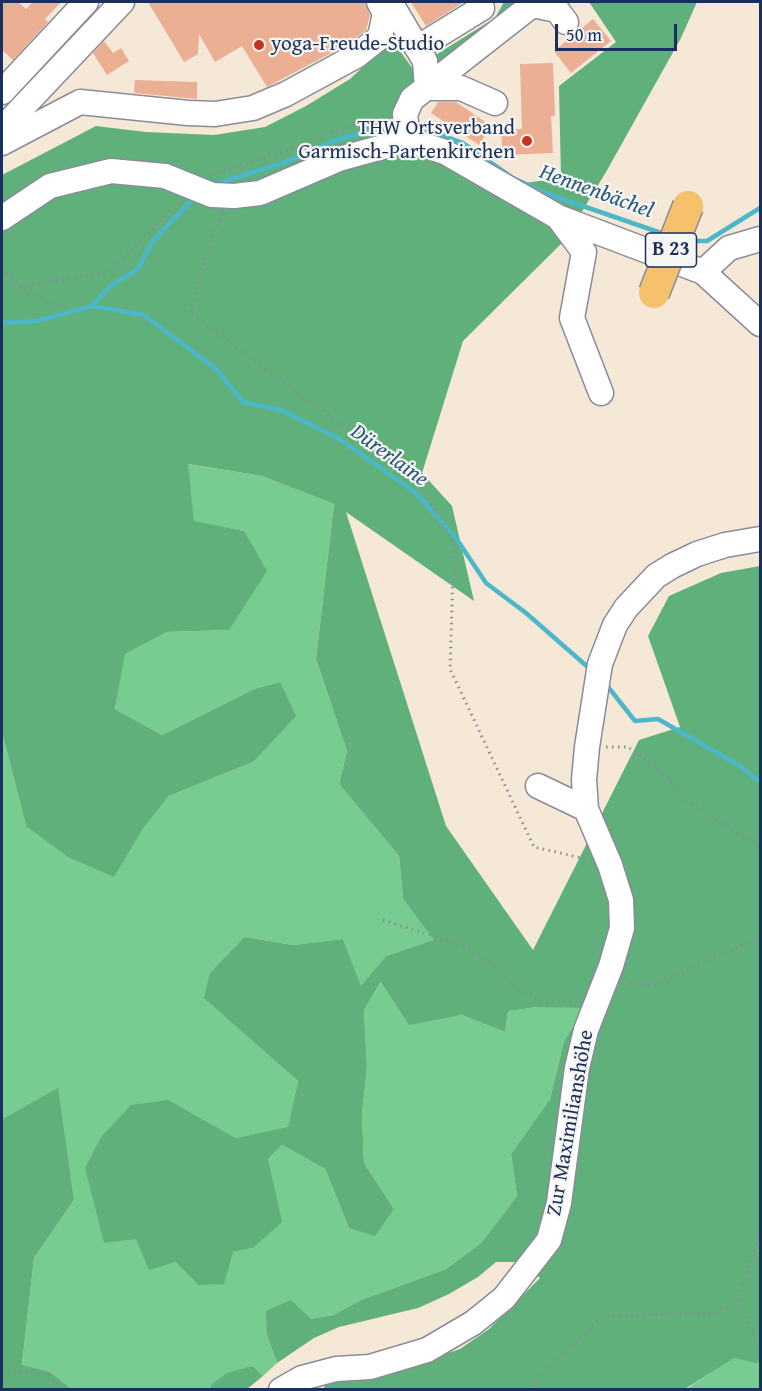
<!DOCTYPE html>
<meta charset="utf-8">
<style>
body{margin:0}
#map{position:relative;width:762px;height:1391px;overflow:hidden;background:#f5e8d7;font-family:"Gentium Book Plus",serif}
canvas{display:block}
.frame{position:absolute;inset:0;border:3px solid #1b2f5e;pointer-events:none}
.scale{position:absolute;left:555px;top:24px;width:122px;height:27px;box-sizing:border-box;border:3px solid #1b2f5e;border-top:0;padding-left:8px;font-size:18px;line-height:21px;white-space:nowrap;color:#1b2f5e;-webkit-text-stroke:4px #f6f6f2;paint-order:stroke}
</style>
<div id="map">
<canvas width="762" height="1391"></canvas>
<div class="frame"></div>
<div class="scale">50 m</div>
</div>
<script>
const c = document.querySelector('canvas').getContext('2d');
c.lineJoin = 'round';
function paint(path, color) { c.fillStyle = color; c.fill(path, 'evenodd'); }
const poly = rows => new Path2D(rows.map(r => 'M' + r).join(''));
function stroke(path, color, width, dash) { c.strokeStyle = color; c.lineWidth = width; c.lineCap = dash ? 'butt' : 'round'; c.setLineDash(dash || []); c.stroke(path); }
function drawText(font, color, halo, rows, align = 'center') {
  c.font = font + ' "Gentium Book Plus",serif'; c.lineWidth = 4.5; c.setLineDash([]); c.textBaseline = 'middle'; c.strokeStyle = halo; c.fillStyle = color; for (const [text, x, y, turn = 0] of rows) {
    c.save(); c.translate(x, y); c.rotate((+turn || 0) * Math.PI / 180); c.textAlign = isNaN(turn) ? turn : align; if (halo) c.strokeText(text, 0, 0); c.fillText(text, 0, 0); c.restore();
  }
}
paint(poly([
 [187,464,262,476,334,504,316,659,347,751,339,784,399,856,403,899,435,940,386,956,361,987,343,939,293,945,245,937,205,998,298,1081,288,1128,236,1138,169,1100,137,1239,175,1262,198,1285,233,1252,253,1248,268,1159,282,1145,325,1169,349,1228,394,1209,364,1163,362,1114,367,1068,364,1010,382,981,409,1024,462,1015,505,1032,508,1011,538,1007,584,1007,564,1041,550,1099,511,1154,517,1196,481,1243,446,1269,361,1300,333,1315,311,1319,267,1335,277,1363,263,1376,253,1366,211,1385,211,1389,72,1389,50,1372,22,1366,34,1258,74,1200,57,1089,2,1119,2,732,26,826,142,830,169,796,253,762,280,682,254,689,162,735,115,709,124,654,167,632,229,630,244,531,194,522],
 [734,1357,760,1364,760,1389,685,1390]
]), '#76cc91');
paint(poly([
 [504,2,537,2,427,88,408,140,503,186,561,178,559,86,616,42,589,2,697,2,681,38,606,172,564,241,463,341,422,473,452,506,474,601,346,512,446,826,533,950,639,740,680,727,648,636,669,596,721,573,760,566,760,1364,734,1358,685,1389,323,1389,329,1380,401,1369,460,1349,489,1329,540,1278,521,1262,496,1262,478,1277,449,1294,418,1308,339,1327,314,1338,277,1363,267,1335,266,1311,291,1300,311,1319,333,1315,361,1300,446,1269,481,1243,517,1196,511,1154,550,1099,564,1041,584,1008,538,1007,508,1011,505,1032,462,1015,409,1025,381,982,364,1010,367,1068,362,1114,364,1163,394,1209,375,1236,349,1228,325,1169,282,1145,268,1159,282,1222,253,1248,233,1252,224,1284,198,1285,175,1262,149,1270,136,1239,104,1243,85,1168,101,1137,131,1105,169,1100,236,1138,288,1127,298,1081,204,998,210,973,245,937,293,945,343,939,361,986,386,956,434,940,403,899,399,856,339,784,347,751,316,659,334,504,262,476,188,464,194,521,244,531,267,571,229,630,167,632,125,654,115,709,162,735,254,689,280,682,296,716,253,762,169,796,142,830,114,877,68,857,26,826,2,732,2,175,96,126,146,132,214,135,265,127,306,106,350,79,392,40,413,69,495,18],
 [58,1088,74,1200,34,1258,22,1365,50,1372,72,1389,2,1389,2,1119],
 [253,1366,263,1376,247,1389,211,1389,211,1385,227,1373]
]), '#60b07b');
stroke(poly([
 [412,124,463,143,513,178,545,193,667,235],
 [212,185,286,162,334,141,381,127,398,125],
 [686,241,707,241,760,208],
 [92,306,109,287,138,269,152,242,196,196],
 [2,323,37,321,92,306,144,315,216,369,243,402,281,410,338,438,416,493,456,538,486,583,526,613,590,669],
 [605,683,635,721,658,719,740,766,760,782]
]), '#4db7ca', 4.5);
paint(poly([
 [2,2,18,2,26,9,33,2,61,2,45,19,48,22,13,60,2,50],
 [148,2,365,2,370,15,366,30,350,43,267,87,242,46,215,62,199,34,198,54,184,62],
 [411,2,464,2,426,26],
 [593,19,611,41,571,73,554,51],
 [104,41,113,53,121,48,129,61,107,75,93,53],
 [553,63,555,116,551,116,553,153,503,155,501,130,522,129,520,64],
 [135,80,197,82,197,99,134,93],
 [438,102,456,102,491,126,479,145,431,113]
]), '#ebaf94');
const minor = poly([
 [390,2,425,61,427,88,461,88,495,103],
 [417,48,482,8,478,2],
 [2,92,86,2],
 [2,129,122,2],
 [408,140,405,114,412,99,532,5,557,10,566,22],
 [2,143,80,102,188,113,215,114,253,108,286,94,356,56,380,37,385,13,379,2],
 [558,217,584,252,572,318,601,393],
 [2,218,50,186,111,171,165,176,212,195,234,196,260,193,339,159,408,140,445,152,558,217,703,272,760,324],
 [703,272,729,248,760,239],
 [538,786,586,809],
 [281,1390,302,1378,336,1369,370,1367,427,1350,473,1323,504,1298,549,1240,559,1203,577,1068,586,1030,611,966,622,928,621,900,610,865,586,809,584,780,587,747,600,664,615,625,626,608,656,576,672,566,697,554,725,545,760,539]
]);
stroke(minor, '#888c9a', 27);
stroke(poly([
 [212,174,285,152,327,133,385,117],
 [224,214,211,238,190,313,418,481,454,542,450,669,534,847,586,859],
 [2,269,21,287,57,306],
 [21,287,109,272,180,202],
 [606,747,628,747,670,778,682,798,760,847],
 [383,920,468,947,491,965,518,989,544,1003,577,1001],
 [626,979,631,984,654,985,760,937],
 [738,1300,750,1329,760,1346],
 [2,1377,22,1371,46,1372,64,1390],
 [530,1390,538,1378,597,1321,607,1316,715,1313,738,1300,760,1231]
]), '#888c9a', 3, [1.5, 4.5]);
stroke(minor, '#fff', 24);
const majorBridge = poly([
 [654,293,688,206]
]);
stroke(majorBridge, '#888c9a', 33, []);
stroke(majorBridge, '#f5c16b', 30);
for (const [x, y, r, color] of [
 [259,45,6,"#c8321e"],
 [527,141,6,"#c8321e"]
]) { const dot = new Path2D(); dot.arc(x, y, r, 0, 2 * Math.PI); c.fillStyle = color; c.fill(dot); stroke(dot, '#f6f6f2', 2); }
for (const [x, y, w] of [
 [671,250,51]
]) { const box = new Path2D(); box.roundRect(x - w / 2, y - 17, w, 34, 4.5); c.fillStyle = '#f6f6f2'; c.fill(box); stroke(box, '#1b2f5e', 1.5); }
drawText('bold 20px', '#1b2f5e', null, [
 ["B 23",671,250]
]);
drawText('21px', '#1b2f5e', '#f6f6f2', [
 ["yoga-Freude-Studio",271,45],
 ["THW Ortsverband",515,129,"right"],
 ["Garmisch-Partenkirchen",515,153,"right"]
], 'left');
drawText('21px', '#1b2f5e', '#f6f6f2', [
 ["Zur Maximilianshöhe",571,1123,-80]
]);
drawText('italic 22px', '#2a587e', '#f6f6f2', [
 ["Hennenbächel",596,192,20],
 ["Dürerlaine",389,456,36]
]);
</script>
